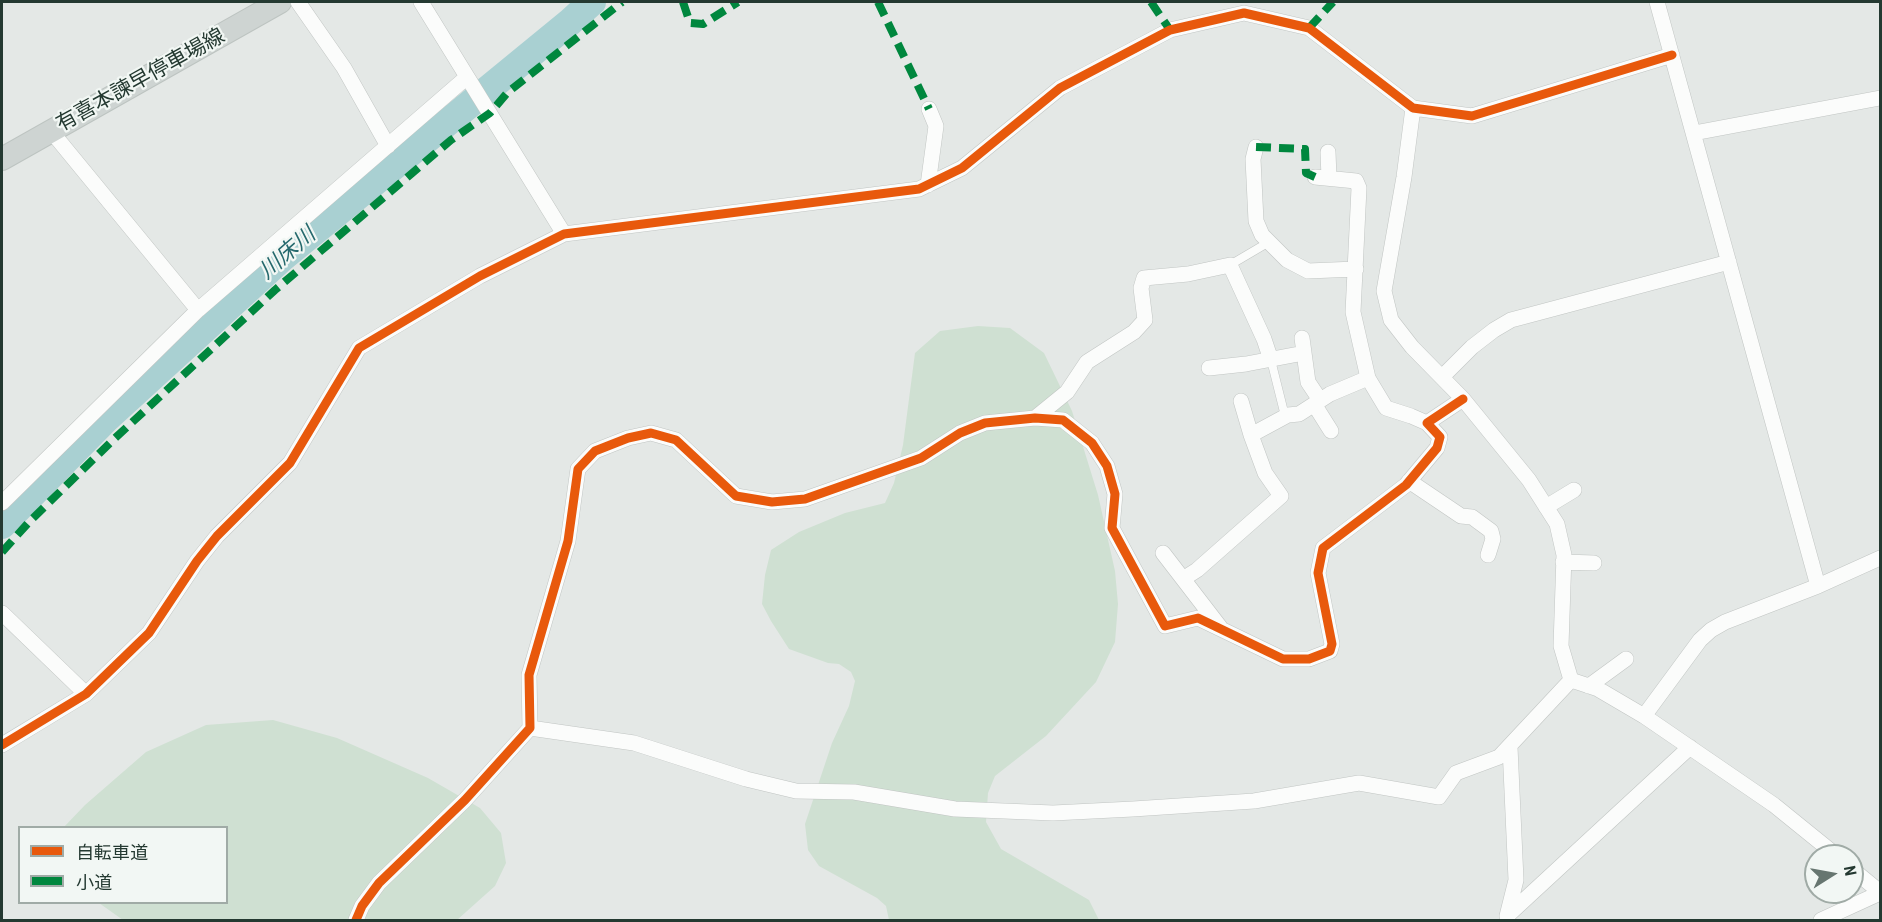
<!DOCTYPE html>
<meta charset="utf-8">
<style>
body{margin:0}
#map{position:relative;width:1882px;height:922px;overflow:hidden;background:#e4e8e6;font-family:"Roboto Condensed","Noto Sans JP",sans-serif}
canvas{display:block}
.frame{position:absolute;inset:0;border:3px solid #243931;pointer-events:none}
.legend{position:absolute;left:18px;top:826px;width:210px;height:78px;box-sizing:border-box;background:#f2f7f4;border:2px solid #a0aba6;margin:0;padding:8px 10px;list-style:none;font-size:18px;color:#243931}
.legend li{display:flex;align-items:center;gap:12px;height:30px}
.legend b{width:30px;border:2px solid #a0aba6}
.north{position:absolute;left:1804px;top:844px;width:60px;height:60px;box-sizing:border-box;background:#f2f7f4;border:2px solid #a0aba6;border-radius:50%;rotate:79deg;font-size:16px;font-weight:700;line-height:24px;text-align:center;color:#243931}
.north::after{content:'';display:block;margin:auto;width:21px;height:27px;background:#677670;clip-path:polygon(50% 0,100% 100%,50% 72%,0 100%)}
</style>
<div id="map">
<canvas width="1882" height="922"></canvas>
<div class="frame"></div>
<ul class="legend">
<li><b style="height:8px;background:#e8590c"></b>自転車道</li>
<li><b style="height:8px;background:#00873e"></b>小道</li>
</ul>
<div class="north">N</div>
</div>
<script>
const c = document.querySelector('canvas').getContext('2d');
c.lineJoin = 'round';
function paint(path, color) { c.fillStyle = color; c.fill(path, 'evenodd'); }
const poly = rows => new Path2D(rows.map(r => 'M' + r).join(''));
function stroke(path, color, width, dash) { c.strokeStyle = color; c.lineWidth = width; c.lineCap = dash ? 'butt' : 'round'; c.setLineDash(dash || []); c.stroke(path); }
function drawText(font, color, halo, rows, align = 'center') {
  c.font = font + ' "Roboto Condensed","Noto Sans JP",sans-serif'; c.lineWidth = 4.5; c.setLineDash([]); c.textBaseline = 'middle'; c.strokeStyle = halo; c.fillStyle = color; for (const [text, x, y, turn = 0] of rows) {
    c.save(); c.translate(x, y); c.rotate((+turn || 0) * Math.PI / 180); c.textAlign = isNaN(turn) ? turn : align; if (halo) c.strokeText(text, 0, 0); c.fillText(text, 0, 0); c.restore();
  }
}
paint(poly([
 [978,326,1010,328,1044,353,1072,411,1098,495,1115,571,1118,604,1115,642,1096,682,1046,736,995,776,988,793,986,822,1001,849,1089,900,1099,920,889,920,886,906,877,898,819,866,808,850,805,824,832,743,849,706,855,681,851,672,839,664,828,663,789,649,771,621,762,604,765,575,771,550,799,532,845,513,885,503,894,483,903,445,915,353,940,331],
 [273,720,337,738,428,778,480,808,501,833,506,863,495,886,457,920,123,920,99,903,226,902,226,828,63,828,85,805,146,752,206,725]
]), '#cfe0d2');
stroke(poly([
 [2,525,105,420,282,258,570,22,592,2]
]), '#a9d0d2', 28);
const service = poly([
 [1230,265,1269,242],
 [1271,360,1285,416]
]);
const minor = poly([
 [298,2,344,68,388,146],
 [421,2,564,234],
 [1657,2,1818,586],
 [1413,108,1404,177,1384,291,1391,320,1412,347,1463,399,1529,480,1557,524,1564,555,1561,646,1571,680],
 [51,131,198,310],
 [1694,133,1880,98],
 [1256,147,1253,159,1256,221,1262,235,1287,260,1308,271,1356,269],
 [1328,152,1329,178],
 [1315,177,1356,181,1359,188,1353,312,1368,378,1386,408,1411,416,1427,423],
 [928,185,936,126,929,109],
 [1302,338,1308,382,1320,400],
 [1209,368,1246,364,1304,353],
 [1442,377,1472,347,1494,330,1511,320,1729,262],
 [1241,401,1251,435,1288,415,1299,414,1330,394,1368,378],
 [1314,404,1331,431],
 [1035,418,1067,392,1087,362,1134,332,1145,320,1141,288,1144,278,1188,274,1230,265,1264,339,1271,360],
 [1409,481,1461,516,1472,517,1491,531,1493,539,1488,555],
 [2,503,198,310,467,77],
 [1546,507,1574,490],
 [1163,553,1220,627],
 [1563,562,1594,563],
 [1183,579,1197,570,1281,496,1265,473,1251,435],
 [2,613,86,694],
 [1571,680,1598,689,1644,716,1774,805,1837,856],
 [1589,686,1626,659],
 [1644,716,1700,640,1711,630,1725,622,1818,586,1880,558],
 [530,728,634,743,746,779,796,791,854,792,955,809,1053,813,1133,809,1254,801,1359,783,1439,797,1456,773,1499,757,1571,680],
 [2,745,86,694,149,633,197,561,217,536,290,463,359,348,480,276,564,234,919,189,962,168,1060,88,1170,30,1244,13,1309,28,1413,108,1472,116,1672,55],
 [1852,869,1880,892],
 [1507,916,1690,747],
 [1507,916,1516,880,1510,747],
 [356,920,362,906,379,883,465,800,530,728,529,675,568,541,578,469,595,451,628,438,651,433,676,440,736,496,772,502,805,499,921,458,960,433,985,423,1035,418,1063,420,1092,443,1107,466,1115,494,1112,528,1165,626,1198,618,1283,659,1309,659,1330,651,1332,644,1318,573,1323,548,1406,485,1437,448,1440,437,1427,423,1463,399],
 [1821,920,1880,893]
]);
const primary = poly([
 [2,159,280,2]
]);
stroke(service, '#c1c5c3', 9);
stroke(minor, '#c1c5c3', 16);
stroke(primary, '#bdc4c1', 24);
stroke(service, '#fbfcfb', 8);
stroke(minor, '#fbfcfb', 15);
stroke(primary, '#ced4d2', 22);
stroke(poly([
 [683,2,690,23,703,24,738,2],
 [878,2,929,109],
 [1151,2,1170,30],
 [1309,28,1333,2],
 [1256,147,1305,149,1306,173,1315,177],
 [2,552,30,521,113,440,275,290,451,140,490,113,508,92,622,2]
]), '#00873e', 8, [15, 8]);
stroke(poly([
 [2,745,86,694,149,633,197,561,217,536,290,463,359,348,480,276,564,234,919,189,962,168,1060,88,1170,30,1244,13,1309,28,1413,108,1472,116,1672,55],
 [356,920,362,906,379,883,465,800,530,728,529,675,568,541,578,469,595,451,628,438,651,433,676,440,736,496,772,502,805,499,921,458,960,433,985,423,1035,418,1063,420,1092,443,1107,466,1115,494,1112,528,1165,626,1198,618,1283,659,1309,659,1330,651,1332,644,1318,573,1323,548,1406,485,1437,448,1440,437,1427,423,1463,399]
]), '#e8590c', 9);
drawText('21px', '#243931', '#f2f7f4', [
 ["有喜本諫早停車場線",141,81,-29]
]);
drawText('italic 22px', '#25696d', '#f2f7f4', [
 ["川床川",288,254,-41]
]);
</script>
